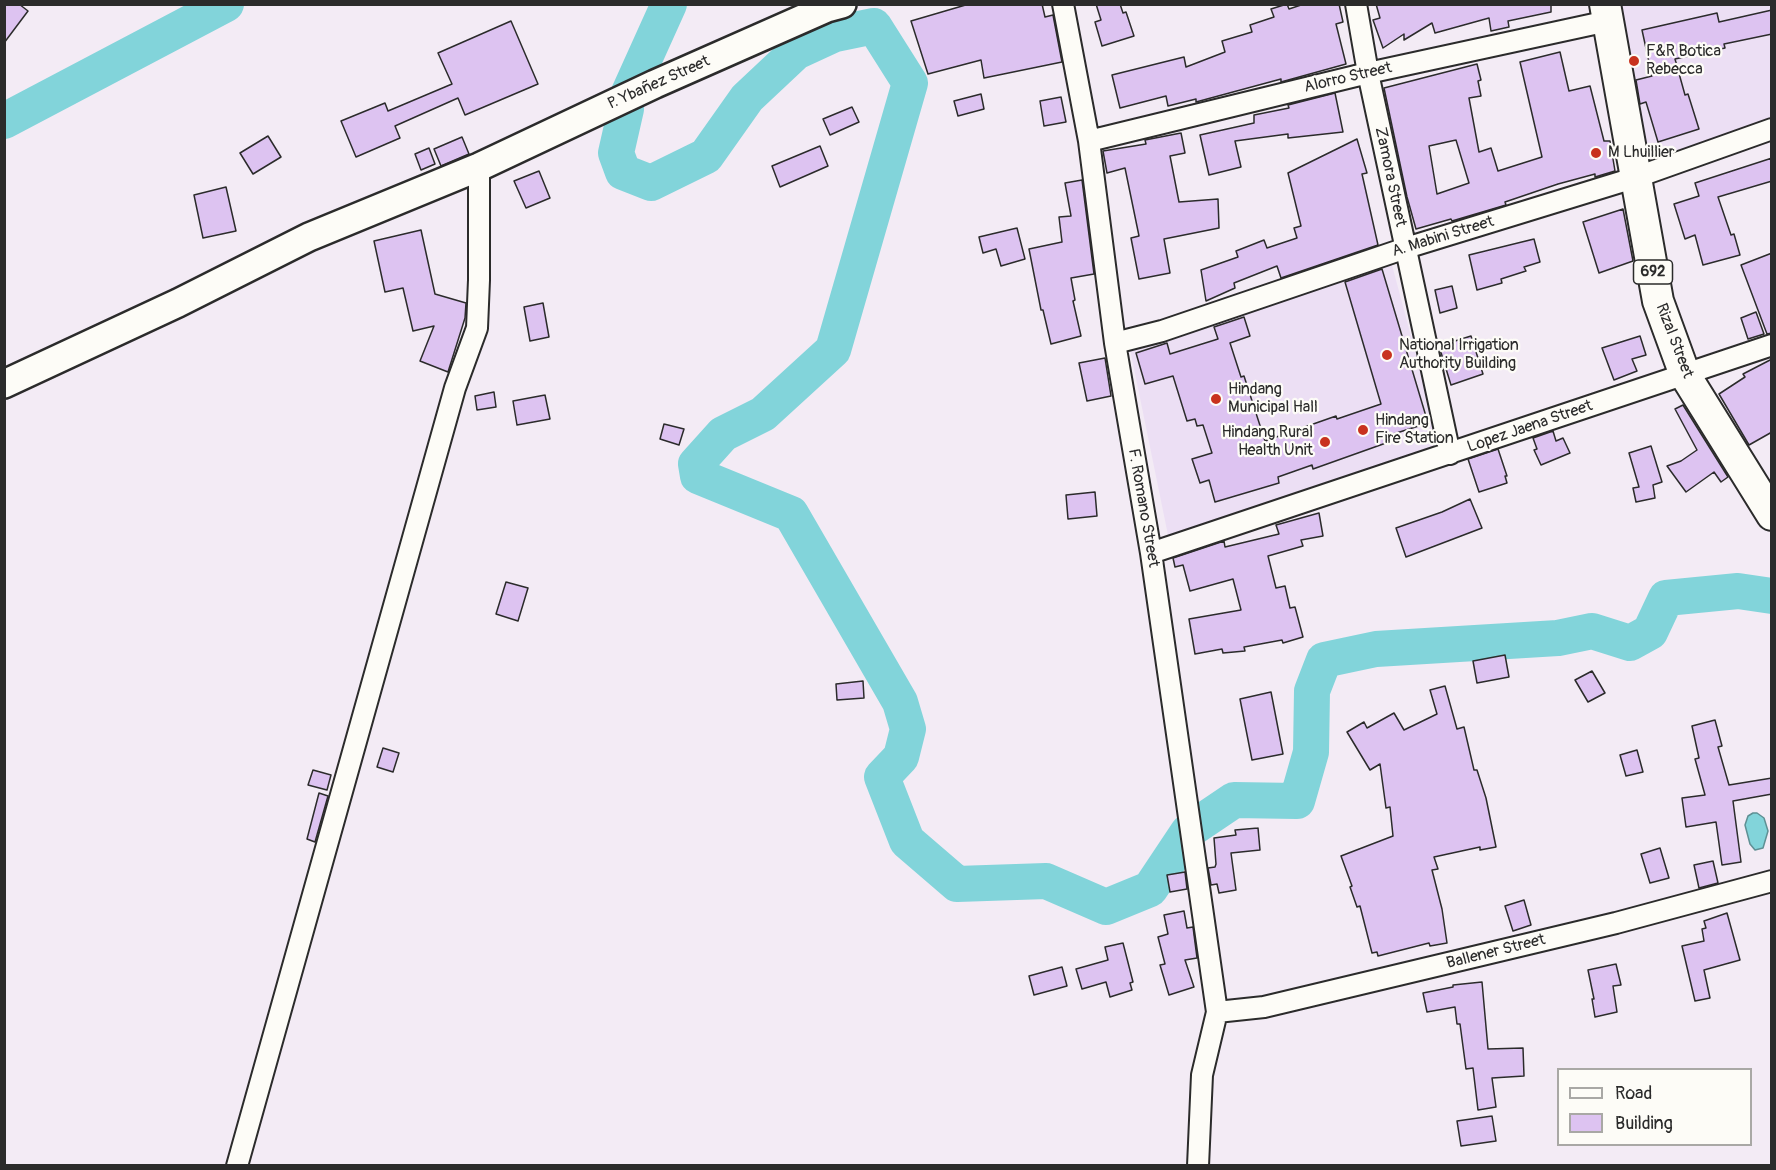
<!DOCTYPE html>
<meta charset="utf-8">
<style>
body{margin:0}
#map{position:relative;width:1776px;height:1170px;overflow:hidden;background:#f3ebf5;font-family:Pangolin,sans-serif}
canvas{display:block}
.frame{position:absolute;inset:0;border:6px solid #2b2b2b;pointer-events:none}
.legend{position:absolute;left:1557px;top:1068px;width:195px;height:78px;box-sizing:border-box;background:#fdfcf7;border:2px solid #a9a8a5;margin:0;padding:8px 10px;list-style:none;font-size:18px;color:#2b2b2b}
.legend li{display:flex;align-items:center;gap:12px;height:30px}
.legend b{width:30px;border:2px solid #a9a8a5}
</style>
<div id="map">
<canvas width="1776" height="1170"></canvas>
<div class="frame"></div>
<ul class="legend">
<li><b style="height:8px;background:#fdfcf7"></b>Road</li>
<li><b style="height:16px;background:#ddc3f1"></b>Building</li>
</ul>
</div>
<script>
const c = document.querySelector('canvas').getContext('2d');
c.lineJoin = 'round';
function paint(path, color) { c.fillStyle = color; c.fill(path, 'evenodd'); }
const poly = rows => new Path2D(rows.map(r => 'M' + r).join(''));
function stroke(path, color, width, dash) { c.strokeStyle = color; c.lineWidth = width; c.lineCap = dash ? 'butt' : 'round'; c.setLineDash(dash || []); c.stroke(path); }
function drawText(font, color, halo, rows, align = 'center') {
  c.font = font + ' Pangolin,sans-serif'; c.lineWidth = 4.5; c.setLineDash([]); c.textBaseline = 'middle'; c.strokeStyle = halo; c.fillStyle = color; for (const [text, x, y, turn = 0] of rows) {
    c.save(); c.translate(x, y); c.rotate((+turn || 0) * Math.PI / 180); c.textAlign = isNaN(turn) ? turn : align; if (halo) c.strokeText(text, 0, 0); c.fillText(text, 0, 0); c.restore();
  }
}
paint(poly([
 [1615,5,1771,5,1771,129,1647,171],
 [1392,265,1441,449,1169,540,1130,349]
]), '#ecdff4');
const water = poly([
 [1753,813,1757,813,1764,818,1768,831,1763,848,1755,850,1750,844,1745,825,1748,816,1753,813]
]);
paint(water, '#82d4da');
stroke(water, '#5f9094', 1.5);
stroke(poly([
 [628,95,669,4],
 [626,109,616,153,623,172,651,183,706,156,747,98,796,52,835,34,874,26,910,83,833,350,763,414,723,434,696,464,698,476,791,514,900,702,908,729,901,757,882,777,907,841,957,884,1046,881,1106,907,1150,889,1188,832],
 [4,121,226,4],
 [1194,827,1234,800,1297,801,1311,752,1312,691,1324,660,1376,649,1558,638,1592,631,1630,643,1650,632,1666,598,1738,591,1772,596]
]), '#82d4da', 36);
const building = poly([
 [4,4,19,4,28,11,4,43,4,4],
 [969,4,1042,4,1045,17,1053,15,1062,62,984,78,981,60,928,74,911,21,969,4],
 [1096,4,1120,4,1123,13,1126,12,1134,36,1102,46,1095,22,1101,20,1096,4],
 [1287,4,1289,9,1304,4,1339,4,1343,22,1336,24,1346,64,1281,82,1281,79,1196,102,1196,99,1168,106,1166,96,1120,108,1112,75,1184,57,1186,67,1225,52,1222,41,1252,32,1250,25,1274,17,1271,9,1287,4],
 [1376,4,1551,4,1551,12,1508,21,1509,27,1491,31,1489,18,1435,33,1432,23,1404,40,1404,34,1383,48,1373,20,1380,18,1376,4],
 [1772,10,1772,34,1724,44,1725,48,1675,59,1685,95,1688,94,1699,129,1658,142,1646,102,1640,104,1636,80,1652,76,1642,30,1717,13,1719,22,1772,10],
 [511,21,538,84,465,115,458,98,395,126,400,138,356,157,341,121,385,103,388,111,452,84,438,53,511,21],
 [1560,52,1569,91,1590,86,1604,141,1610,141,1615,171,1595,177,1595,174,1558,184,1505,202,1506,205,1452,221,1451,219,1416,229,1407,197,1384,88,1477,64,1481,80,1478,81,1481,96,1469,98,1479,152,1491,148,1498,171,1542,157,1520,62,1560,52],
 [1456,140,1469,183,1437,194,1429,146,1456,140],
 [1335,93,1343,132,1288,138,1288,134,1235,141,1241,167,1209,175,1200,135,1254,123,1254,115,1289,108,1288,105,1335,93],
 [981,94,984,109,958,116,954,101,981,94],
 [1061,97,1066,122,1044,126,1040,101,1061,97],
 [852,107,859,122,830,135,823,119,852,107],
 [1181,133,1185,153,1170,156,1179,202,1218,199,1219,228,1164,239,1170,273,1139,279,1131,238,1139,236,1125,168,1107,173,1103,151,1146,144,1145,140,1181,133],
 [268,136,281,157,253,174,240,153,268,136],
 [462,137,469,154,441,166,434,149,462,137],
 [1357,139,1367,173,1362,174,1378,245,1281,278,1277,266,1234,283,1235,288,1206,301,1201,270,1238,257,1236,251,1264,240,1267,248,1297,238,1294,228,1301,226,1288,173,1357,139],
 [820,146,828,166,780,187,772,166,820,146],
 [429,148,435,164,421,170,415,154,429,148],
 [1772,158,1772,181,1718,197,1731,235,1734,234,1740,255,1703,265,1695,235,1685,239,1674,204,1699,196,1695,183,1772,158],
 [539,171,550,198,526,208,514,181,539,171],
 [1082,180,1094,274,1071,278,1075,300,1073,301,1081,336,1051,344,1043,310,1041,310,1029,249,1062,242,1059,217,1071,216,1065,183,1082,180],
 [226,187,236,231,203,238,194,195,226,187],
 [1623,209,1633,261,1599,273,1583,222,1623,209],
 [1017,228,1025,259,1001,266,996,249,983,253,979,237,1017,228],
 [421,230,435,294,466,303,465,318,448,372,420,361,434,326,413,331,403,288,385,292,374,241,421,230],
 [1534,239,1540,262,1524,267,1526,271,1501,279,1502,283,1477,290,1469,255,1534,239],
 [1772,253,1772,333,1767,334,1741,265,1772,253],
 [1382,269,1428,423,1384,437,1386,443,1313,469,1312,465,1278,477,1279,483,1215,502,1209,480,1200,483,1192,459,1212,453,1203,425,1197,426,1195,419,1187,421,1173,376,1145,384,1136,353,1167,343,1170,354,1218,339,1214,327,1244,317,1250,336,1230,343,1241,377,1244,376,1265,441,1336,416,1337,419,1381,404,1345,282,1382,269],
 [1452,286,1457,308,1440,313,1435,290,1452,286],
 [543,303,549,337,530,341,524,307,543,303],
 [1756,312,1764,334,1748,339,1741,318,1756,312],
 [1471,336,1483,374,1451,385,1439,346,1471,336],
 [1640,336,1646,355,1632,359,1637,371,1614,380,1602,348,1640,336],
 [1105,358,1111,396,1087,401,1079,363,1105,358],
 [1772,359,1772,432,1749,445,1719,394,1745,377,1743,374,1772,359],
 [494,392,496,407,477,410,475,396,494,392],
 [545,395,550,419,517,425,513,401,545,395],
 [1683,405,1728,477,1721,482,1714,472,1686,492,1667,466,1681,461,1697,450,1675,409,1683,405],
 [664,424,684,429,679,445,660,439,664,424],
 [1553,431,1556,441,1563,438,1570,453,1541,465,1534,450,1537,449,1533,438,1553,431],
 [1651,446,1662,482,1653,485,1655,498,1636,502,1633,488,1639,487,1629,453,1651,446],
 [1498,449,1507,476,1505,476,1507,483,1479,492,1468,459,1498,449],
 [1095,492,1097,516,1068,519,1066,495,1095,492],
 [1470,499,1482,528,1406,557,1396,528,1442,512,1470,499],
 [1319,513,1323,536,1301,540,1303,546,1268,556,1276,588,1285,586,1290,608,1295,607,1303,637,1283,643,1282,640,1244,647,1245,651,1223,653,1222,649,1195,654,1189,619,1241,610,1233,579,1190,591,1183,565,1175,567,1173,558,1224,541,1225,547,1279,534,1276,525,1319,513],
 [506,582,528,588,518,621,496,614,506,582],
 [1505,655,1509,677,1477,683,1473,661,1505,655],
 [1592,671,1605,693,1588,702,1575,680,1592,671],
 [863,681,864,698,837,700,836,684,863,681],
 [1445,686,1457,729,1464,727,1474,770,1477,770,1486,798,1496,847,1480,850,1480,847,1434,857,1438,869,1432,870,1442,909,1447,943,1430,946,1429,943,1378,956,1377,952,1372,953,1360,906,1357,907,1350,887,1352,886,1341,856,1393,836,1390,807,1386,808,1380,764,1370,770,1347,732,1364,722,1367,728,1394,713,1404,730,1437,714,1430,690,1445,686],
 [1271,692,1283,754,1252,760,1240,699,1271,692],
 [1715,720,1722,746,1718,747,1729,785,1772,778,1772,794,1733,801,1741,862,1722,865,1716,822,1686,827,1682,798,1705,795,1695,759,1699,758,1692,726,1715,720],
 [383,748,399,753,393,772,377,767,383,748],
 [1637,750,1643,772,1626,776,1620,755,1637,750],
 [313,770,331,775,327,790,308,785,313,770],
 [319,793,328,796,315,842,307,839,319,793],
 [1258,828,1260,850,1231,853,1236,890,1219,893,1217,884,1211,885,1208,868,1215,867,1216,864,1214,838,1236,835,1235,830,1258,828],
 [1660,848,1669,878,1650,883,1641,854,1660,848],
 [1713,861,1718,883,1699,888,1694,865,1713,861],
 [1185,872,1187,889,1170,892,1167,875,1185,872],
 [1524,900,1531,925,1513,931,1505,906,1524,900],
 [1184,911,1187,928,1193,927,1197,958,1185,960,1194,987,1169,995,1160,965,1165,964,1158,937,1168,934,1164,915,1184,911],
 [1727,913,1740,960,1704,970,1710,998,1695,1001,1682,946,1704,941,1702,929,1706,928,1704,921,1727,913],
 [1123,943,1133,982,1130,983,1132,990,1110,997,1106,982,1082,989,1076,969,1108,960,1105,947,1123,943],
 [1616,964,1621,985,1613,986,1617,1012,1595,1017,1592,999,1594,999,1588,970,1616,964],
 [1062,967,1067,986,1034,995,1029,976,1062,967],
 [1482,982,1488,1049,1523,1048,1524,1076,1492,1078,1496,1107,1478,1110,1473,1068,1466,1069,1460,1024,1457,1024,1455,1007,1427,1012,1423,993,1453,987,1453,985,1482,982],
 [1492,1116,1496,1141,1461,1146,1457,1121,1492,1116]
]);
paint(building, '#ddc3f1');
stroke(building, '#2b2b2b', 1.5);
const street = poly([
 [1063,4,1089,141,1115,343,1151,553,1217,1012,1202,1075,1198,1166],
 [1356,4,1368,73,1450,454],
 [1089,141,1368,73,1608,21],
 [1115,343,1162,331,1406,248,1637,177,1772,129],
 [1151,553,1772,345],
 [1217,1012,1264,1007,1616,923,1772,881],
 [237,1166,455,388,477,328,479,280,479,167]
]);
const secondary = poly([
 [4,384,178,303,309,237,479,167,655,84,827,8,842,4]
]);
const primary = poly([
 [1605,4,1658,301,1685,375,1772,515]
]);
stroke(street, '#2b2b2b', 24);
stroke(secondary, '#2b2b2b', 32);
stroke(primary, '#2b2b2b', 34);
stroke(street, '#fdfcf7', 20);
stroke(secondary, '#fdfcf7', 27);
stroke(primary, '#fdfcf7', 30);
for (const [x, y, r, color] of [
 [1634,61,6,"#c8321e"],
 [1596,153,6,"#c8321e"],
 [1387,355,6,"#c8321e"],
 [1216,399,6,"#c8321e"],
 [1363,430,6,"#c8321e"],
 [1325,442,6,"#c8321e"]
]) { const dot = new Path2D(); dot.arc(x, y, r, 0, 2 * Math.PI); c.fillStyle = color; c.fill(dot); stroke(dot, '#fdfcf7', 2); }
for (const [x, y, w] of [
 [1653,272,39]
]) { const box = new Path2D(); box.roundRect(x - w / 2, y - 12, w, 24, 4.5); c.fillStyle = '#fdfcf7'; c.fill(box); stroke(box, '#2b2b2b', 1.5); }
drawText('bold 15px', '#2b2b2b', null, [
 ["692",1653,272]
]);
drawText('16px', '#2b2b2b', '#fdfcf7', [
 ["F&R Botica",1646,52],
 ["Rebecca",1646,70],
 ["M Lhuillier",1608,153],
 ["National Irrigation",1399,346],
 ["Authority Building",1399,364],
 ["Hindang",1228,390],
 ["Municipal Hall",1228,408],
 ["Hindang",1375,421],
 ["Fire Station",1375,439],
 ["Hindang Rural",1313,433,"right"],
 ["Health Unit",1313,451,"right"]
], 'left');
drawText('16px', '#2b2b2b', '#fdfcf7', [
 ["Alorro Street",1348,78,-13],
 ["P. Ybañez Street",659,83,-24],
 ["Zamora Street",1390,177,78],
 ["A. Mabini Street",1443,237,-17],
 ["Rizal Street",1674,341,69],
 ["Lopez Jaena Street",1530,427,-19],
 ["F. Romano Street",1143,508,80],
 ["Ballener Street",1496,952,-14]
]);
</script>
